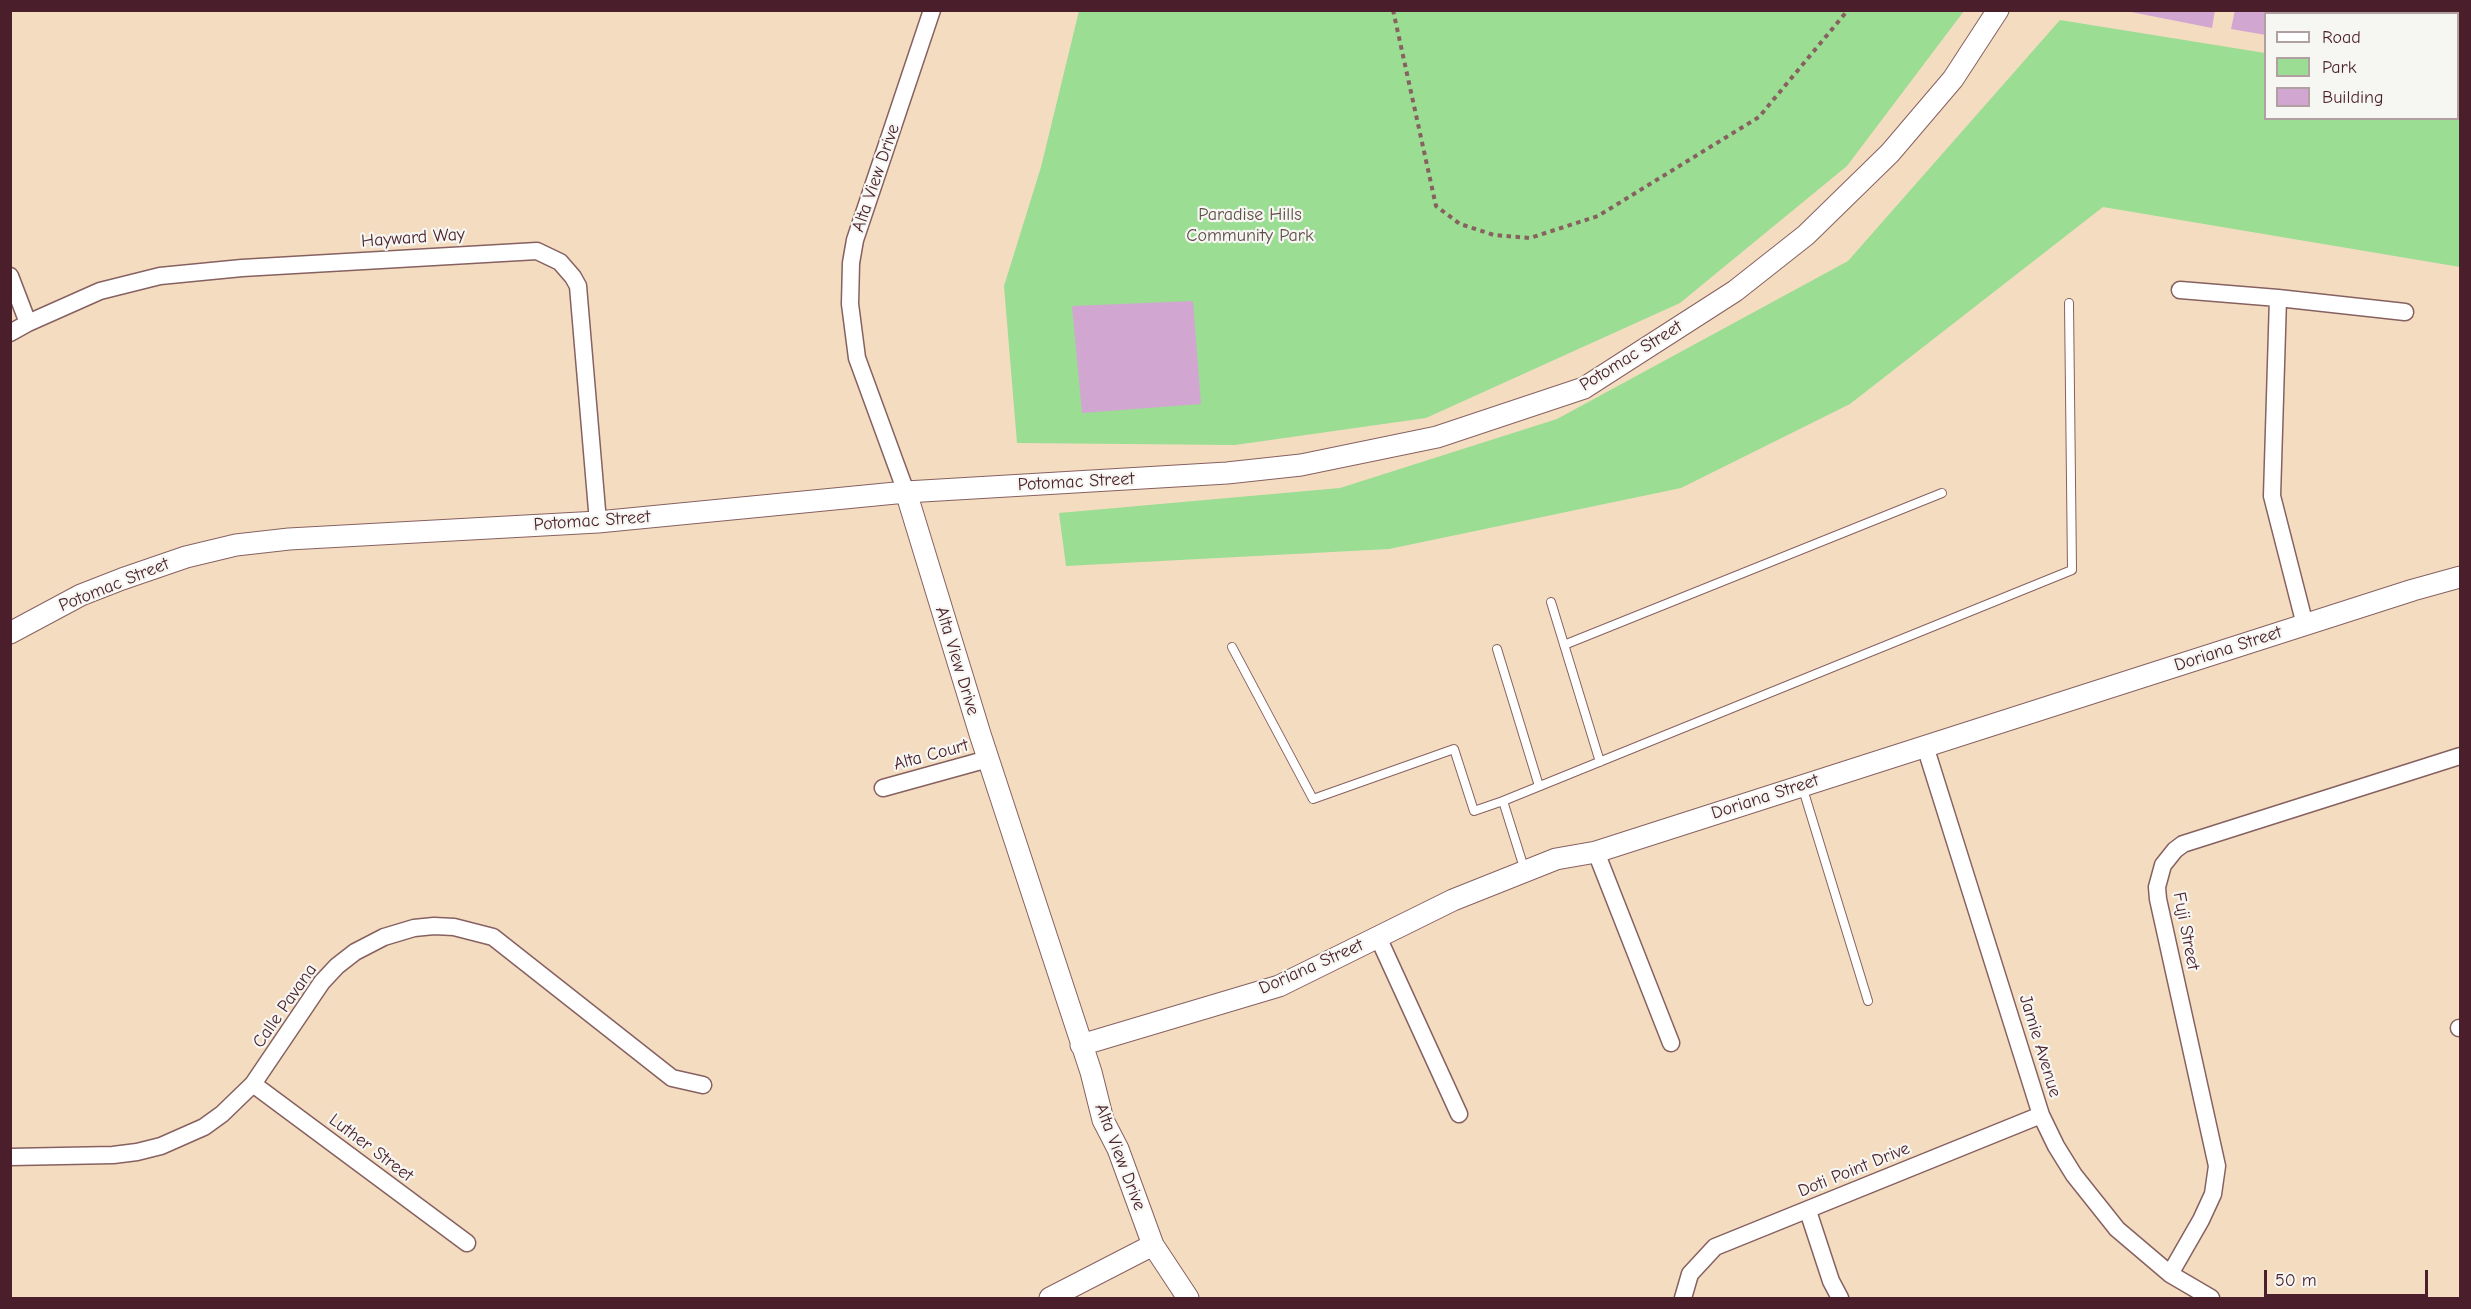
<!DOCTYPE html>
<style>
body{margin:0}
#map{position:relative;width:2471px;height:1309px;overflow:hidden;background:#f4dcc1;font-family:"Comic Neue",sans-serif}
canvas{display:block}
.frame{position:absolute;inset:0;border:12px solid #4a1f2b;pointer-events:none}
.legend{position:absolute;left:2264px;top:12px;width:195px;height:108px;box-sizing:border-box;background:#f6f6f2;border:2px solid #b1a0a2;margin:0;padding:8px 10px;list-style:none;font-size:18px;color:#4a1f2b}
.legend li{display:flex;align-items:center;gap:12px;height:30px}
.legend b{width:30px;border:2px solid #b1a0a2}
.scale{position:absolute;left:2264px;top:1270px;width:164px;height:27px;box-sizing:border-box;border:3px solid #4a1f2b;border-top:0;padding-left:8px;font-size:18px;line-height:21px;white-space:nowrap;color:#4a1f2b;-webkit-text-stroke:4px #f6f6f2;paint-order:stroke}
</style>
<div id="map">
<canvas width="2471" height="1309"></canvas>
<div class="frame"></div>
<ul class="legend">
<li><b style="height:8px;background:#fff"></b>Road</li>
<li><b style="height:16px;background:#9bdd93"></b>Park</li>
<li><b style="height:16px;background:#d1a7d2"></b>Building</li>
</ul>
<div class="scale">50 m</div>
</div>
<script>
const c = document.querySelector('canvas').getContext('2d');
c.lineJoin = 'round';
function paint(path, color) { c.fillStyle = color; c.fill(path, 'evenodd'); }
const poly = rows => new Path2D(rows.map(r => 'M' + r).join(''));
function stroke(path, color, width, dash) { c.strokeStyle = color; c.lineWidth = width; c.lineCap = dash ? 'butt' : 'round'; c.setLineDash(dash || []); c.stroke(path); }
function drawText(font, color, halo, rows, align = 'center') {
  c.font = font + ' "Comic Neue",sans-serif'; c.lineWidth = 4.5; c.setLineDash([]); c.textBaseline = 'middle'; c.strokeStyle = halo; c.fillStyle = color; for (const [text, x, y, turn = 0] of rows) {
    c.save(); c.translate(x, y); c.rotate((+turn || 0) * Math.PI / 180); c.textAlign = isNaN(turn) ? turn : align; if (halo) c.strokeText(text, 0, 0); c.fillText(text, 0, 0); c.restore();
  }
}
paint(poly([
 [1079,11,1964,11,1847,166,1680,303,1426,418,1235,445,1017,443,1004,286,1041,167],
 [2060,20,2265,53,2266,118,2458,118,2458,84,2460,84,2460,267,2103,207,1850,404,1681,488,1389,549,1066,566,1059,513,1340,488,1557,419,1848,261]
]), '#9bdd93');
paint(poly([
 [2121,10,2215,10,2212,28],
 [2235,10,2346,10,2345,14,2266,14,2266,35,2231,29],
 [2372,10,2431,10,2430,14,2371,14],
 [2455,10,2460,10,2460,60,2458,60,2458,14,2455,14],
 [1193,301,1201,404,1082,413,1072,306]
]), '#d1a7d2');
const service = poly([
 [1551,602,1600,762],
 [1564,645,1942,493],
 [1232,647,1313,799,1454,749,1474,811,1503,801,1525,871],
 [1497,649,1539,786],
 [1802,786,1868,1001],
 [1503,801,2072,570,2069,303]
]);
const minor = poly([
 [10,276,28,323],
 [2180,290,2278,298],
 [10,333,28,323,100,291,160,276,242,268,537,251,560,262,573,277,578,286,598,522],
 [906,492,857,358,850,304,851,263,855,240,932,10],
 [2305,625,2272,496,2278,298,2405,312],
 [1925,746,2041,1115,2056,1146,2074,1175,2117,1229,2170,1274,2211,1298],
 [883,788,988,759],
 [1596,852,1671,1043],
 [1378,937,1459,1114],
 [2459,1028,2460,1028],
 [253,1084,467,1243],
 [10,1157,113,1155,137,1152,161,1146,204,1127,222,1114,253,1084,322,982,337,966,355,952,384,937,414,928,434,926,454,927,493,937,672,1078,703,1085],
 [1808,1211,1831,1281,1840,1298],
 [2170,1274,2201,1220,2213,1194,2217,1166,2158,899,2157,887,2163,865,2175,850,2183,844,2460,756],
 [1683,1298,1690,1274,1715,1247,2041,1115]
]);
const tertiary = poly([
 [906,492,980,734,1091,1072,1103,1120,1118,1149,1153,1245,1188,1298],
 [10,633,81,595,122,579,186,557,236,545,289,539,598,522,906,492,1227,473,1301,465,1437,437,1584,388,1735,291,1806,235,1890,153,1953,79,1998,10],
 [1081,1045,1279,986,1453,900,1556,859,1596,852,2413,590,2460,577],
 [1050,1298,1153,1245]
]);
stroke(service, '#866160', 10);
stroke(minor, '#866160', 19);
stroke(tertiary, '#866160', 23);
stroke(poly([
 [1393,10,1436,206,1460,224,1494,235,1530,238,1598,216,1759,117,1848,10]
]), '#866160', 4, [4.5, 4.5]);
stroke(service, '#fff', 8);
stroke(minor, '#fff', 16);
stroke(tertiary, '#fff', 21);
drawText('18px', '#4a1f2b', '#f6f6f2', [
 ["Alta View Drive",876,178,-71],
 ["Hayward Way",413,238,-4],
 ["Potomac Street",1631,356,-32],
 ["Potomac Street",1076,482,-3],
 ["Potomac Street",592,521,-4],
 ["Potomac Street",114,585,-22],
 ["Doriana Street",2228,649,-18],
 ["Alta View Drive",957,661,73],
 ["Alta Court",931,755,-15],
 ["Doriana Street",1765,797,-18],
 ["Fuji Street",2186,931,79],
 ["Doriana Street",1311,967,-24],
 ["Calle Pavana",285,1006,-55],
 ["Jamie Avenue",2040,1046,73],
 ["Luther Street",371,1148,37],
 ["Alta View Drive",1120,1157,69],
 ["Doti Point Drive",1854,1170,-22]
]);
drawText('18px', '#5e4e45', '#f6f6f2', [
 ["Paradise Hills",1250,215],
 ["Community Park",1250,236]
]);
</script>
